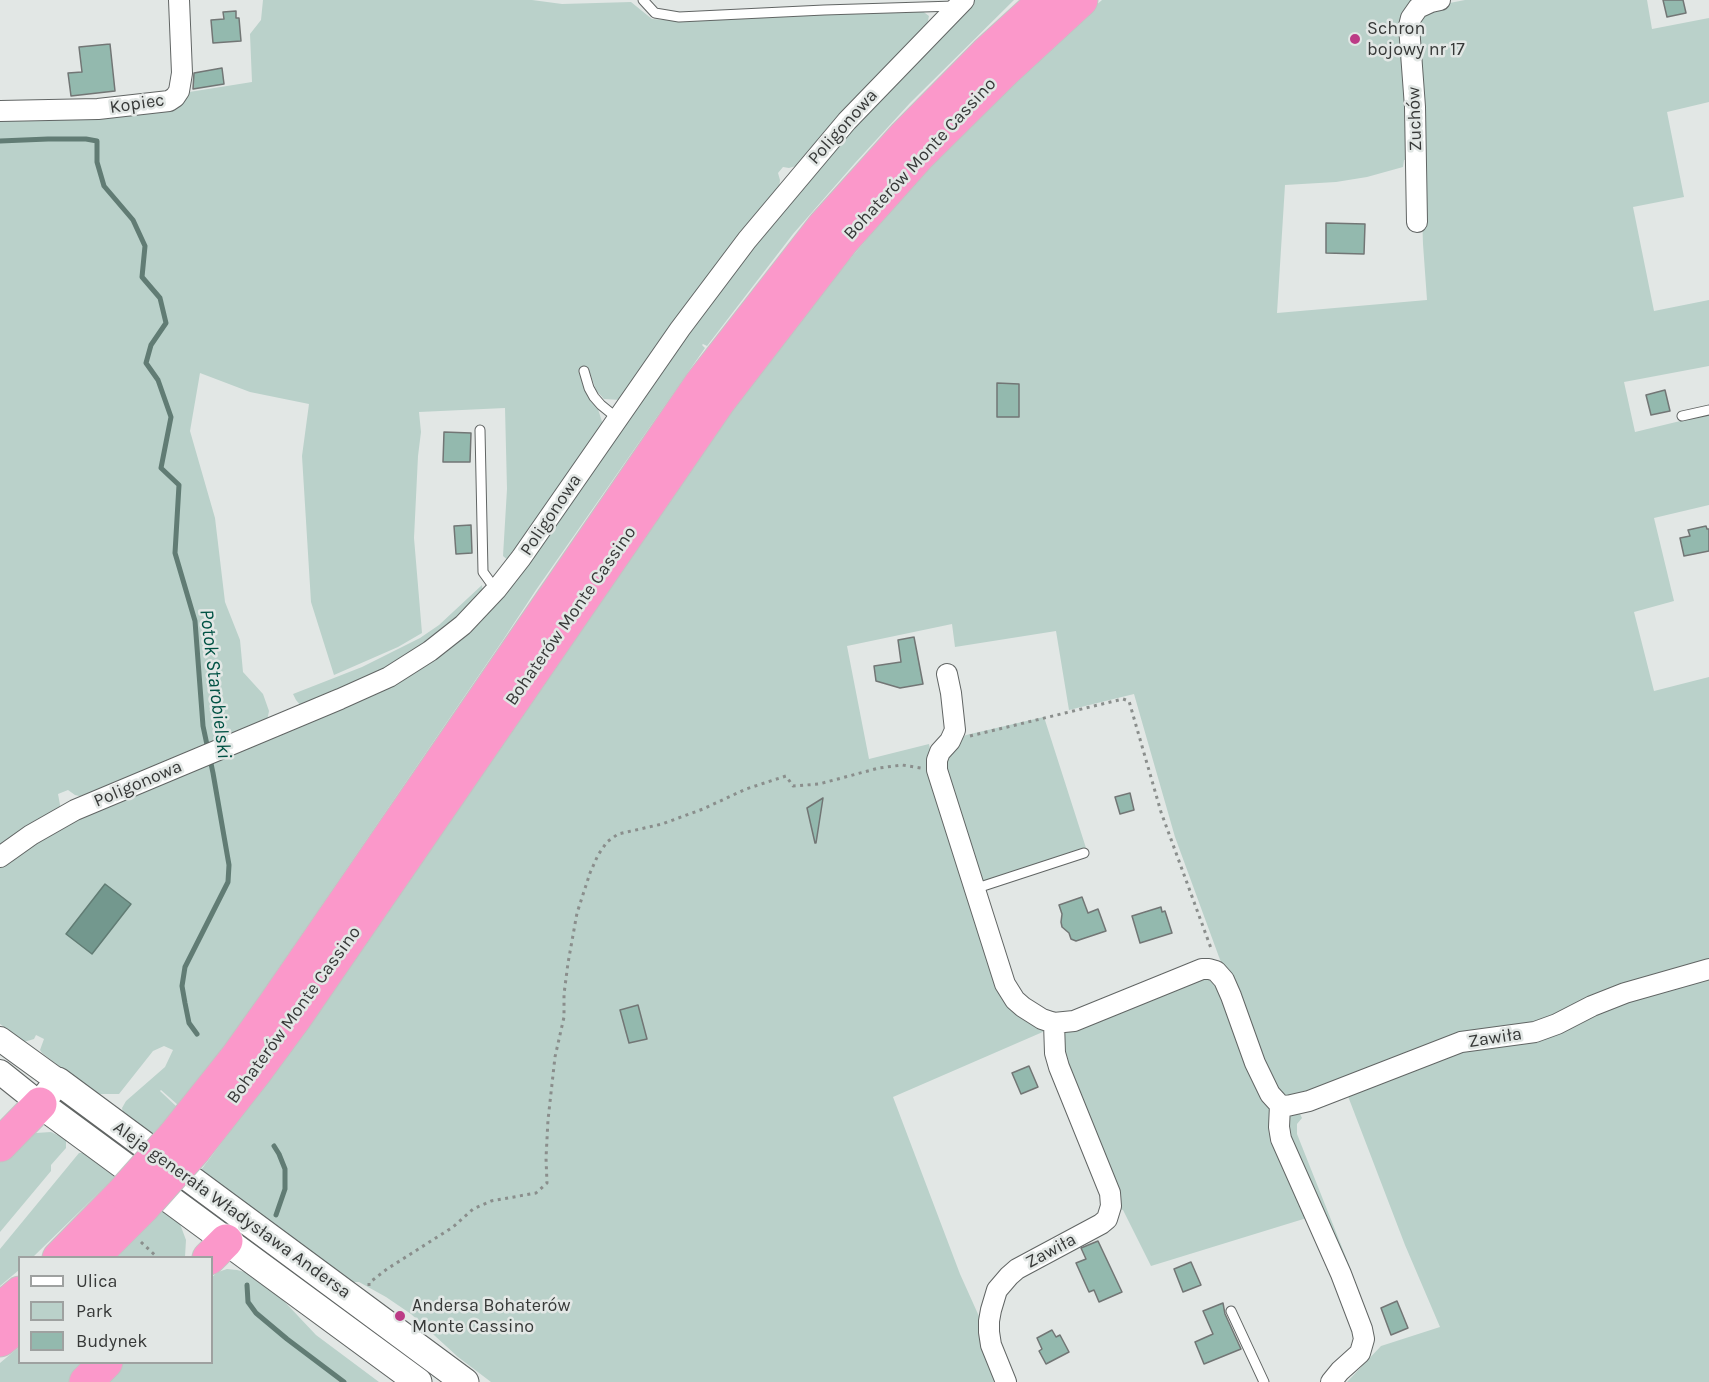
<!DOCTYPE html>
<meta charset="utf-8">
<style>
body{margin:0}
#map{position:relative;width:1709px;height:1382px;overflow:hidden;background:#e2e7e5;font-family:Karla,sans-serif}
canvas{display:block}
.legend{position:absolute;left:18px;top:1256px;width:195px;height:108px;box-sizing:border-box;background:#e2e7e5;border:2px solid #9ea1a0;margin:0;padding:8px 10px;list-style:none;font-size:18px;color:#373938}
.legend li{display:flex;align-items:center;gap:12px;height:30px}
.legend b{width:30px;border:2px solid #9ea1a0}
</style>
<div id="map">
<canvas width="1709" height="1382"></canvas>
<ul class="legend">
<li><b style="height:8px;background:#fff"></b>Ulica</li>
<li><b style="height:16px;background:#bad1ca"></b>Park</li>
<li><b style="height:16px;background:#93b9ae"></b>Budynek</li>
</ul>
</div>
<script>
const c = document.querySelector('canvas').getContext('2d');
c.lineJoin = 'round';
function paint(path, color) { c.fillStyle = color; c.fill(path, 'evenodd'); }
const poly = rows => new Path2D(rows.map(r => 'M' + r).join(''));
function stroke(path, color, width, dash) { c.strokeStyle = color; c.lineWidth = width; c.lineCap = dash ? 'butt' : 'round'; c.setLineDash(dash || []); c.stroke(path); }
function drawText(font, color, halo, rows, align = 'center') {
  c.font = font + ' Karla,sans-serif'; c.lineWidth = 5; c.setLineDash([]); c.textBaseline = 'middle'; c.strokeStyle = halo; c.fillStyle = color; for (const [text, x, y, turn = 0] of rows) {
    c.save(); c.translate(x, y); c.rotate((+turn || 0) * Math.PI / 180); c.textAlign = isNaN(turn) ? turn : align; if (halo) c.strokeText(text, 0, 0); c.fillText(text, 0, 0); c.restore();
  }
}
paint(poly([
 [263,0,532,0,562,4,631,2,652,19,679,21,724,17,921,10,929,16,927,25,872,83,796,166,789,168,783,167,778,173,780,180,779,189,621,400,604,399,596,390,588,368,580,371,583,385,598,409,603,425,510,562,503,556,507,489,505,408,419,412,421,432,418,456,414,538,422,633,398,647,334,675,311,602,302,456,309,404,250,392,200,373,190,431,215,518,225,602,240,640,243,672,263,694,269,711,267,721,83,797,75,795,68,790,58,794,61,810,0,848,0,115,183,93,252,82,250,34,261,20],
 [972,0,1014,0,910,103,855,163,793,234,707,346,703,344,702,345,705,348,536,590,503,640,233,1035,178,1105,161,1090,160,1091,177,1107,153,1134,125,1115,123,1112,122,1108,126,1101,165,1067,173,1050,164,1046,153,1051,119,1094,100,1094,92,1091,42,1053,40,1050,44,1039,36,1035,34,1039,24,1042,0,1024,0,865,76,817,431,658,801,186,922,51],
 [1102,0,1427,0,1413,8,1409,14,1406,24,1413,106,1412,160,1404,160,1403,167,1367,177,1336,182,1285,185,1277,313,1427,300,1423,244,1417,67,1412,33,1413,24,1415,17,1421,10,1429,7,1465,0,1647,0,1652,29,1709,18,1709,102,1667,112,1684,197,1633,207,1654,311,1709,300,1709,366,1624,382,1635,432,1709,414,1709,505,1654,518,1674,601,1634,612,1654,691,1709,677,1709,965,1623,991,1534,1028,1485,1034,1447,1043,1310,1097,1297,1100,1286,1099,1277,1094,1268,1081,1219,957,1175,837,1134,694,1069,710,1056,631,955,647,952,624,847,646,869,759,929,744,935,773,1003,993,1012,1004,1039,1024,1045,1031,893,1097,960,1274,982,1323,983,1337,988,1353,1001,1382,491,1382,458,1357,411,1314,386,1297,359,1282,351,1282,201,1170,280,1065,330,994,483,773,641,538,748,388,800,318,921,175,1045,50],
 [482,585,483,595,424,646,388,668,302,707,296,700,293,694,362,667,420,638,439,625],
 [1044,717,1086,848,986,880,977,880,942,769,944,753,966,735],
 [1709,973,1709,1382,1347,1382,1381,1346,1440,1327,1405,1245,1346,1091,1461,1046],
 [1198,976,1213,978,1272,1106,1310,1217,1151,1266,1123,1210,1116,1208,1063,1066,1061,1035,1065,1031],
 [1298,1110,1302,1118,1297,1124,1297,1134,1351,1270,1345,1273,1326,1232,1284,1118],
 [51,1132,66,1139,66,1148,51,1165,51,1171,0,1232,0,1160,28,1136,36,1133],
 [79,1153,83,1153,115,1177,33,1257,20,1258,19,1270,0,1286,0,1249],
 [162,1208,180,1224,186,1240,185,1257,116,1258],
 [227,1269,237,1270,245,1272,282,1299,316,1335,379,1382,104,1382,123,1363,212,1362,212,1277,218,1272],
 [19,1347,20,1362,90,1363,71,1382,0,1382,0,1363]
]), '#bad1ca');
const water = poly([
 [105,884,131,904,92,954,66,934,105,884]
]);
paint(water, '#73988e');
stroke(water, '#617c74', 1.5);
stroke(poly([
 [0,141,48,139,86,139,97,141,97,162,104,186,133,220,145,246,142,277,160,298,166,323,151,345,146,363,158,380,171,417,161,468,179,485,175,553,195,621,203,726,213,773,229,865,228,882,185,967,182,986,185,1003,189,1023,197,1034],
 [274,1146,279,1154,285,1169,285,1189,276,1215],
 [247,1285,248,1302,256,1313,287,1339,344,1382]
]), '#617c74', 5);
const building = poly([
 [1663,0,1683,0,1686,13,1667,17,1663,0],
 [236,11,236,18,239,18,241,41,213,43,211,20,224,19,223,12,236,11],
 [110,44,115,91,71,96,68,73,82,72,79,47,110,44],
 [222,68,224,84,193,89,194,73,222,68],
 [1326,223,1365,224,1364,254,1326,253,1326,223],
 [997,383,1019,384,1019,417,997,417,997,383],
 [1665,390,1670,411,1651,415,1646,395,1665,390],
 [444,432,471,433,470,462,443,462,444,432],
 [471,525,472,553,456,554,454,526,471,525],
 [1706,526,1707,529,1709,529,1709,551,1684,556,1680,538,1690,536,1688,530,1706,526],
 [914,637,923,684,900,688,876,681,874,666,901,662,898,640,914,637],
 [1130,793,1134,810,1120,814,1115,797,1130,793],
 [823,798,816,843,815,843,807,808,823,798],
 [1082,897,1088,913,1098,909,1106,931,1076,941,1071,939,1069,933,1062,927,1061,922,1062,914,1059,905,1082,897],
 [1161,907,1162,912,1165,911,1172,933,1140,943,1132,916,1161,907],
 [638,1005,647,1039,629,1043,620,1010,638,1005],
 [1029,1066,1038,1087,1021,1094,1012,1073,1029,1066],
 [1098,1241,1122,1292,1099,1302,1094,1290,1089,1292,1076,1263,1086,1259,1081,1248,1098,1241],
 [1191,1262,1201,1285,1183,1292,1174,1269,1191,1262],
 [1397,1301,1408,1328,1391,1335,1381,1308,1397,1301],
 [1223,1303,1225,1314,1241,1349,1204,1364,1195,1342,1213,1334,1203,1311,1223,1303],
 [1052,1330,1056,1337,1060,1335,1069,1352,1046,1364,1039,1351,1042,1349,1037,1338,1052,1330]
]);
paint(building, '#93b9ae');
stroke(building, '#727675', 1.5);
const service = poly([
 [643,0,655,13,679,17,824,10,955,6],
 [584,371,589,388,594,397,601,405,617,418],
 [1682,416,1709,410],
 [480,430,483,572,496,590],
 [974,889,1084,853],
 [1231,1311,1264,1382]
]);
const minor = poly([
 [0,111,98,109,169,101,175,97,179,91,182,73,179,0],
 [1417,222,1415,107,1409,26,1411,18,1418,8,1431,2,1440,0],
 [947,674,951,693,955,730,950,741,940,752,937,760,937,770,1005,984,1015,1000,1023,1007,1042,1019,1054,1023,1074,1021,1202,969,1209,969,1216,971,1224,980,1231,996,1255,1063,1270,1094,1280,1105,1287,1106,1309,1101,1461,1042,1535,1032,1557,1024,1592,1006,1625,993,1709,969],
 [0,857,31,835,75,810,340,699,389,677,430,651,463,625,496,590,521,558,680,329,747,240,847,121,964,0],
 [1280,1105,1279,1127,1281,1139,1341,1274,1362,1329,1364,1339,1360,1353,1340,1371,1331,1382],
 [1006,1382,991,1345,989,1332,989,1321,991,1310,997,1290,1009,1276,1017,1269,1101,1224,1107,1219,1111,1206,1110,1193,1059,1067,1055,1053,1054,1023]
]);
const tertiary = poly([
 [0,1039,58,1081],
 [0,1072,40,1104]
]);
const secondary = poly([
 [418,1382,40,1104,58,1081,465,1382]
]);
const motorway = poly([
 [174,1136,237,1057,274,1005,700,385,824,226,905,136,986,54,1045,0],
 [0,1145,40,1104],
 [194,1150,256,1071,295,1018,719,401,843,240,919,155,1005,70,1081,0],
 [59,1258,123,1193],
 [92,1258,143,1207],
 [209,1258,226,1241],
 [0,1310,20,1293],
 [0,1340,20,1324],
 [86,1382,106,1362]
]);
stroke(service, '#616564', 11);
stroke(minor, '#616564', 22);
stroke(tertiary, '#616564', 26);
stroke(secondary, '#616564', 29);
stroke(motorway, '#c3c4c3', 35);
stroke(poly([
 [970,736,1123,699,1129,701,1161,812,1212,951],
 [141,1242,158,1258],
 [369,1286,369,1283,387,1269,453,1227,473,1209,491,1201,536,1193,547,1183,546,1158,548,1120,555,1057,564,1017,564,994,568,963,577,913,590,873,598,855,607,842,618,834,662,824,703,809,746,789,786,776,793,786,819,784,879,768,902,765,921,768]
]), '#8a8e8c', 3, [3, 4.5]);
stroke(service, '#fff', 9);
stroke(minor, '#fff', 20);
stroke(tertiary, '#fff', 24);
stroke(secondary, '#fff', 27);
stroke(motorway, '#fb98ca', 33);
const motorwayBridge = poly([
 [123,1193,174,1136],
 [143,1207,194,1150]
]);
stroke(motorwayBridge, '#c3c4c3', 35, []);
stroke(motorwayBridge, '#fb98ca', 33);
for (const [x, y, r, color] of [
 [1355,39,6,"#bc3b86"],
 [400,1316,6,"#bc3b86"]
]) { const dot = new Path2D(); dot.arc(x, y, r, 0, 2 * Math.PI); c.fillStyle = color; c.fill(dot); stroke(dot, '#e2e7e5', 2); }
drawText('18px', '#373938', '#e2e7e5', [
 ["Schron",1367,29],
 ["bojowy nr 17",1367,50],
 ["Andersa Bohaterów",412,1306],
 ["Monte Cassino",412,1327]
], 'left');
drawText('18px', '#373938', '#e2e7e5', [
 ["Kopiec",137,104,-8],
 ["Zuchów",1415,119,-92],
 ["Poligonowa",843,127,-48],
 ["Bohaterów Monte Cassino",920,159,-47],
 ["Poligonowa",551,515,-56],
 ["Bohaterów Monte Cassino",571,616,-55],
 ["Poligonowa",138,784,-23],
 ["Bohaterów Monte Cassino",294,1015,-54],
 ["Zawiła",1495,1038,-9],
 ["Aleja generała Władysława Andersa",232,1210,36],
 ["Zawiła",1051,1251,-28]
]);
drawText('italic 20px', '#005244', '#e2e7e5', [
 ["Potok Starobielski",215,684,83]
]);
</script>
